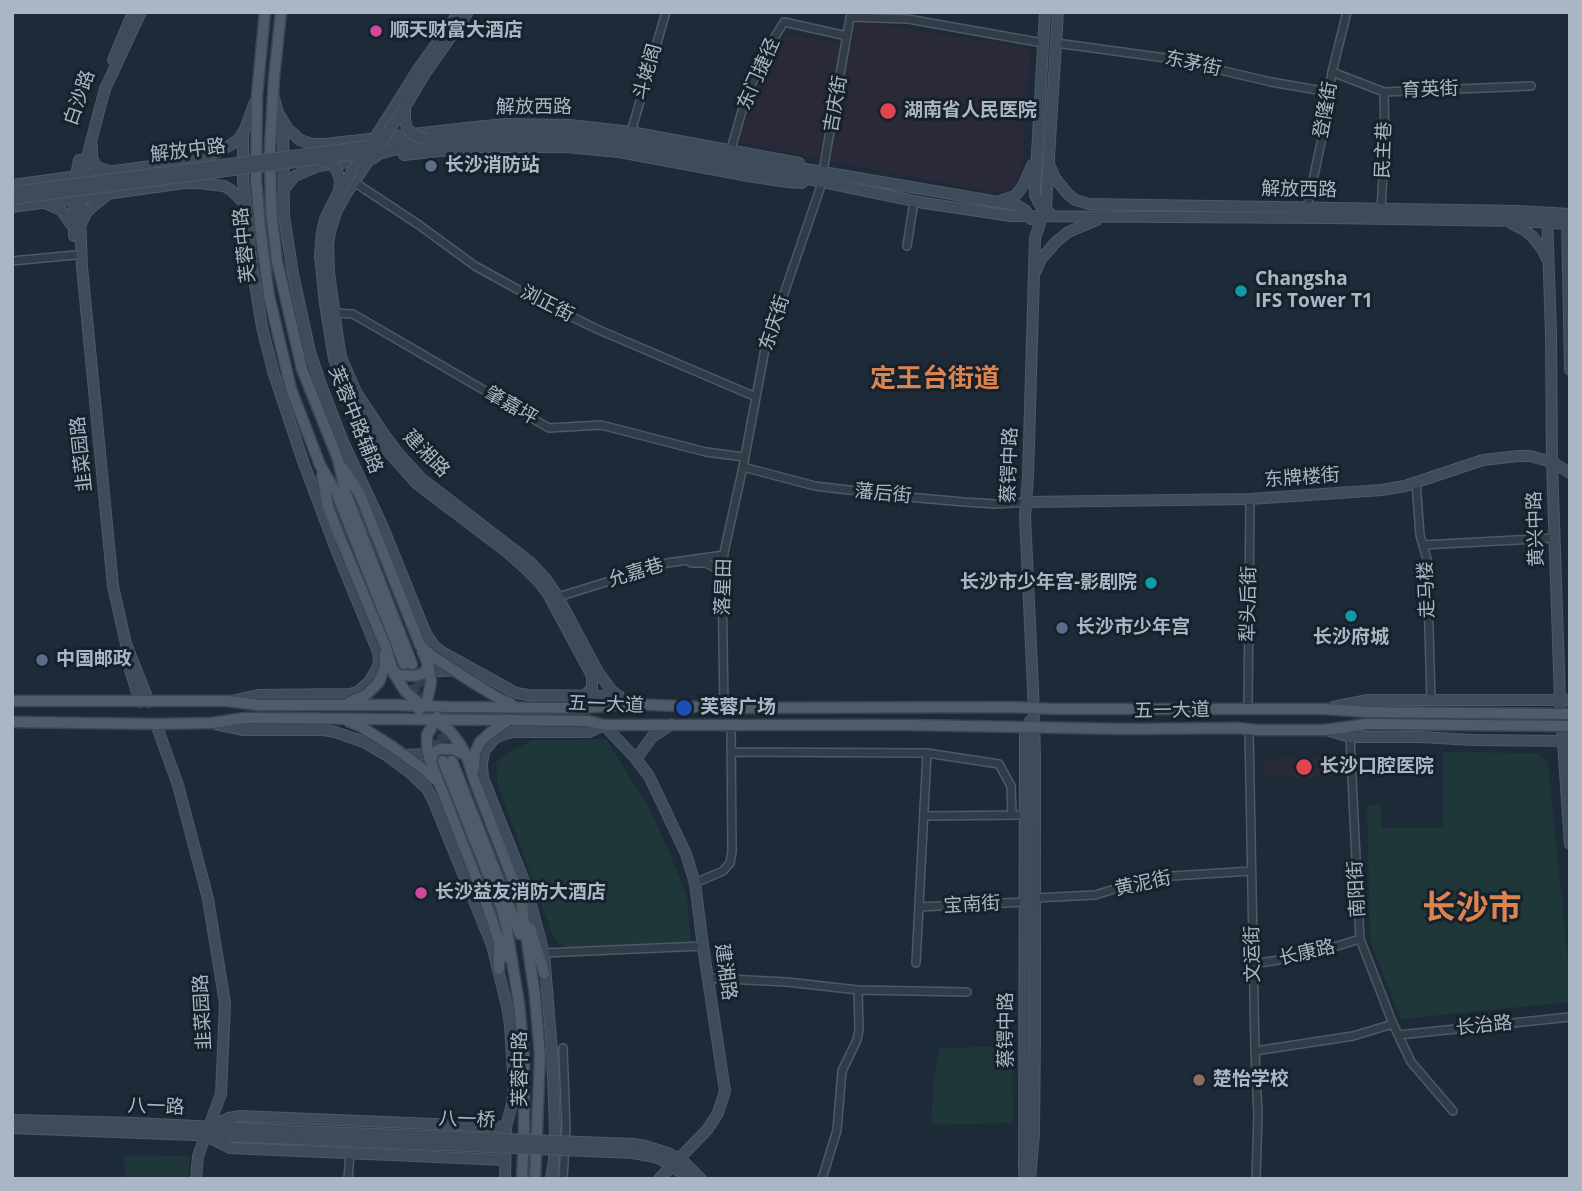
<!DOCTYPE html>
<meta charset="utf-8">
<style>
body{margin:0}
#map{position:relative;width:1582px;height:1191px;overflow:hidden;background:#1d2a37;font-family:"Open Sans",sans-serif}
canvas{display:block}
.frame{position:absolute;inset:0;border:14px solid #aab6c5;pointer-events:none}
</style>
<div id="map">
<canvas width="1582" height="1191"></canvas>
<div class="frame"></div>
</div>
<script>
const c = document.querySelector('canvas').getContext('2d');
c.lineJoin = 'round';
function paint(path, color) { c.fillStyle = color; c.fill(path, 'evenodd'); }
const poly = rows => new Path2D(rows.map(r => 'M' + r).join(''));
function stroke(path, color, width, dash) { c.strokeStyle = color; c.lineWidth = width; c.lineCap = dash ? 'butt' : 'round'; c.setLineDash(dash || []); c.stroke(path); }
function drawText(font, color, halo, rows, align = 'center') {
  c.font = font + ' "Open Sans","Noto Sans SC",sans-serif'; c.lineWidth = 6; c.setLineDash([]); c.textBaseline = 'middle'; c.strokeStyle = halo; c.fillStyle = color; for (const [text, x, y, turn = 0] of rows) {
    c.save(); c.translate(x, y); c.rotate((+turn || 0) * Math.PI / 180); c.textAlign = isNaN(turn) ? turn : align; if (halo) c.strokeText(text, 0, 0); c.fillText(text, 0, 0); c.restore();
  }
}
paint(poly([
 [859,21,1031,48,1022,173,1016,185,1004,191,991,192,827,161,739,142,760,79,776,45,787,35,792,35,841,42,853,42,855,24],
 [1344,757,1344,777,1264,777,1263,758]
]), '#2a2938');
paint(poly([
 [606,739,648,806,669,851,687,897,691,945,568,948,560,944,553,936,497,782,496,763,506,754,533,740],
 [1443,752,1538,753,1548,762,1570,980,1570,1002,1401,1019,1370,941,1367,805,1381,805,1382,828,1443,828],
 [1012,1046,1013,1123,933,1125,931,1123,934,1077,939,1048],
 [124,1155,189,1156,189,1179,125,1179]
]), '#1f3738');
stroke(poly([
 [412,664,450,755],
 [407,670,443,761]
]), '#323f4c', 10, [10, 5]);
const street = poly([
 [850,17,908,19,1043,43],
 [1056,43,1173,59,1271,82,1329,92],
 [1332,72,1384,92,1531,86],
 [631,132,666,12],
 [731,149,747,94,767,50,784,22,847,36],
 [823,171,851,12],
 [354,182,419,225,475,266,535,299,599,330,756,397],
 [1307,208,1322,138,1332,72,1347,12],
 [1381,209,1385,143,1384,92],
 [907,246,914,201],
 [12,261,75,255],
 [334,313,353,314,549,428,601,425,706,452,744,457],
 [743,467,815,486,908,497,964,502,995,504,1027,502],
 [1416,482,1420,535,1427,559,1431,700],
 [1423,545,1554,538],
 [691,563,705,563,712,566,722,572],
 [555,598,667,563,724,555],
 [724,708,722,574,723,557,743,467,765,349,822,183],
 [1248,708,1250,499],
 [1249,729,1255,1051,1258,1114,1256,1179],
 [1350,737,1360,939,1393,1024,1411,1062,1453,1111],
 [731,752,927,753,999,764,1011,786,1012,815],
 [924,816,1025,815],
 [695,883,723,871,730,863,732,852,731,724],
 [1035,898,1095,895,1141,881,1173,876,1251,871],
 [919,907,1025,902],
 [544,953,703,946],
 [916,963,927,753],
 [1253,964,1304,956,1360,939],
 [707,978,787,982,858,990,967,992],
 [1399,1035,1570,1017],
 [1255,1051,1353,1036,1393,1024],
 [348,1179,350,1153],
 [563,1179,566,1128,563,1048],
 [822,1179,837,1130,842,1071,857,1040,859,1030,858,990]
]);
const secondary = poly([
 [141,12,105,89,84,168,80,216,82,267,113,586,126,644,149,702],
 [1045,12,1035,189,1035,195,1040,205,1049,212],
 [113,60,133,12],
 [274,98,278,113,288,129,300,140,312,144,325,144,475,127,507,124,570,125,631,132,799,163],
 [405,107,426,72,468,12],
 [283,122,284,216,293,274,310,352,321,385,343,442,382,525,426,634,435,647,442,652,516,693,529,695,619,696],
 [378,133,419,68,459,12],
 [373,145,445,136,508,132,594,134,630,139,1016,205,1025,210,1031,219],
 [92,147,92,158,95,164,99,168,109,171],
 [385,151,446,143,508,139,593,141,755,168,924,203,1011,216,1328,218,1518,221,1570,224],
 [404,155,476,147,566,147,619,152,754,177,788,182,802,183],
 [1050,166,1055,178,1067,193,1075,200,1089,204,1518,211,1570,214],
 [363,169,346,194,336,212,330,232,328,244,329,272,338,339,341,357,356,392,384,434,398,453,422,479,530,562,545,578,558,597,598,672,612,691,620,697],
 [12,185,188,161,212,155,232,144,239,139,245,129,255,102],
 [339,191,325,219,322,232,320,256,325,304,334,359,349,395,378,440,417,484,507,552,525,568,539,582,548,594,592,676,592,688,586,694,581,696],
 [1000,201,1015,196,1023,186,1032,165],
 [47,204,61,210,71,224],
 [12,207,185,183,197,183,224,186,231,190,245,204],
 [1547,213,1551,334,1552,462,1560,700,1570,844],
 [272,219,285,188,295,176,318,166,365,160],
 [1567,220,1570,370],
 [82,222,86,213,92,207,107,195],
 [1512,224,1524,230,1532,236,1543,250,1547,259],
 [74,236,74,198,75,180,79,160],
 [1036,271,1041,259,1056,242,1068,232,1097,220],
 [1027,502,1250,499,1382,490,1405,486,1483,460,1518,456,1530,456,1552,462,1570,473],
 [128,663,140,702],
 [424,672,458,670],
 [231,701,258,695,350,694,357,692,369,682,377,669,379,663,378,652,334,544,304,464,273,371,262,327,252,266,243,180,243,132],
 [1333,707,1368,700,1570,700],
 [156,724,178,785,208,899,225,1003,221,1094,198,1156,196,1179],
 [215,724,244,730,323,730,335,732,364,742,386,755,409,772,427,789,433,800,492,945,507,1006,510,1025,514,1088,512,1104,506,1127,505,1179],
 [1326,730,1350,737,1420,737,1473,740,1570,741],
 [400,755,434,754],
 [636,759,649,776,660,799,686,854,695,883,703,946,725,1091,718,1113,707,1130,659,1179],
 [12,1120,135,1123,299,1131],
 [209,1127,229,1118,240,1116,506,1127],
 [12,1128,298,1139],
 [206,1136,230,1148,505,1160],
 [634,1144,645,1146,668,1153,682,1160,701,1179],
 [633,1153,655,1157,664,1161,690,1179],
 [1024,1173,1025,742,1025,733,1030,721],
 [551,1179,554,1160,555,1130,552,1050,544,953,526,886,483,778,482,764,484,751,495,738,505,734,513,732,589,732,604,725,636,759,652,737,672,724],
 [1030,1179,1034,1133,1035,1033,1035,754,1033,689,1025,516,1028,477,1035,238,1046,206,1058,12]
]);
const primary = poly([
 [265,12,257,95,256,179,260,227,269,296,291,389,320,465,337,494,404,664],
 [281,12,274,78,270,148,271,209,277,261,302,369,338,459,345,491,412,664],
 [343,468,360,495,420,645],
 [322,475,328,507,341,540],
 [12,701,227,701,257,705],
 [581,708,632,704,724,708,1011,707,1055,709,1325,709,1368,712],
 [510,720,589,721,604,725,910,725,1126,729,1237,728,1258,730,1325,730,1367,724],
 [12,722,156,724,211,723,245,718],
 [443,761,502,909,507,930,519,1004,524,1055,524,1131,522,1179],
 [452,761,520,934],
 [476,785,523,906],
 [521,900,535,996,540,1055,535,1179],
 [489,911,499,941,507,957],
 [530,928,544,973],
 [499,944,499,969]
]);
stroke(street, '#4e5966', 10);
stroke(secondary, '#4e5966', 12);
stroke(primary, '#3a4551', 13);
stroke(street, '#313c48', 7);
stroke(secondary, '#3e4b5b', 10);
stroke(primary, '#4e5b68', 10);
const secondaryBridge = poly([
 [405,107,405,119,407,128,415,136,427,139],
 [321,160,332,164,337,171,340,180,339,191],
 [371,160,379,154,393,150],
 [363,169,405,107],
 [339,191,378,133],
 [12,192,369,146],
 [12,199,364,153],
 [299,1131,634,1144],
 [298,1139,633,1153]
]);
const primaryBridge = poly([
 [341,540,386,648,393,672,405,691,421,705],
 [420,645,432,656,475,684,500,699,512,704],
 [393,670,398,675,416,676,424,673,428,666],
 [350,702,366,695,379,682,385,666,385,654],
 [257,705,396,705,450,707,581,708],
 [419,710,426,703,428,697,431,682,429,667,422,650],
 [1368,712,1570,714],
 [437,717,427,735,427,748,429,757,489,911],
 [245,718,510,720],
 [434,719,450,731,460,744,466,755,476,785],
 [347,721,360,726,393,747,426,771,435,780],
 [1367,724,1570,726],
 [431,761,433,753,440,749,454,749,465,755],
 [474,768,475,753,480,742,491,732,506,722]
]);
stroke(secondaryBridge, '#4e5966', 12, []);
stroke(primaryBridge, '#3a4551', 13, []);
stroke(secondaryBridge, '#3e4b5b', 10);
stroke(primaryBridge, '#4e5b68', 10);
for (const [x, y, r, color] of [
 [376,31,7,"#d1479c"],
 [888,111,9,"#e0444e"],
 [431,166,7,"#5c6f8a"],
 [1241,291,7,"#0f9aa8"],
 [1151,583,7,"#0f9aa8"],
 [1351,616,7,"#0f9aa8"],
 [1062,628,7,"#5c6f8a"],
 [42,660,7,"#5c6f8a"],
 [684,708,9,"#1a4fb4"],
 [1304,767,9,"#e0444e"],
 [421,893,7,"#d1479c"],
 [1199,1080,7,"#8d6e63"]
]) { const dot = new Path2D(); dot.arc(x, y, r, 0, 2 * Math.PI); c.fillStyle = color; c.fill(dot); stroke(dot, '#17212c', 2.5); }
drawText('bold 19px', '#aab6c5', '#17212c', [
 ["顺天财富大酒店",390,31],
 ["湖南省人民医院",904,111],
 ["长沙消防站",445,166],
 ["Changsha",1255,280],
 ["IFS Tower T1",1255,302],
 ["长沙市少年宫-影剧院",1137,583,"right"],
 ["长沙市少年宫",1076,628],
 ["长沙府城",1351,638,"center"],
 ["中国邮政",56,660],
 ["芙蓉广场",700,708],
 ["长沙口腔医院",1320,767],
 ["长沙益友消防大酒店",435,893],
 ["楚怡学校",1213,1080]
], 'left');
drawText('19px', '#aab6c5', '#17212c', [
 ["东茅街",1193,64,12],
 ["斗姥阁",648,72,-74],
 ["东门捷径",759,74,-66],
 ["育英街",1430,90,-2],
 ["白沙路",80,98,-71],
 ["吉庆街",836,104,-80],
 ["解放西路",534,108],
 ["登隆街",1326,110,-80],
 ["民主巷",1384,150,-88],
 ["解放中路",188,151,-7],
 ["解放西路",1299,190,1],
 ["芙蓉中路",245,245,-96],
 ["浏正街",547,304,27],
 ["东庆街",775,323,-72],
 ["肇嘉坪",511,406,30],
 ["芙蓉中路辅路",355,420,68],
 ["韭菜园路",82,454,-96],
 ["建湘路",426,454,46],
 ["蔡锷中路",1010,465,-88],
 ["东牌楼街",1302,478,-4],
 ["藩后街",883,494,6],
 ["黄兴中路",1536,529,-92],
 ["允嘉巷",636,573,-17],
 ["落星田",724,587,-88],
 ["走马楼",1427,590,-92],
 ["犁头后街",1249,604,-89],
 ["五一大道",606,705,2],
 ["五一大道",1172,711,-1],
 ["黄泥街",1143,884,-12],
 ["南阳街",1357,889,-93],
 ["宝南街",972,905,-3],
 ["长康路",1307,953,-13],
 ["文运街",1253,954,-91],
 ["建湘路",725,972,82],
 ["韭菜园路",203,1012,-93],
 ["长治路",1484,1026,-6],
 ["蔡锷中路",1007,1030,-90],
 ["芙蓉中路",521,1069,-90],
 ["八一路",156,1107,2],
 ["八一桥",467,1120,2]
]);
drawText('bold 26px', '#dc844f', '#17212c', [
 ["定王台街道",935,380]
]);
drawText('bold 33px', '#dc844f', '#17212c', [
 ["长沙市",1472,910]
]);
</script>
